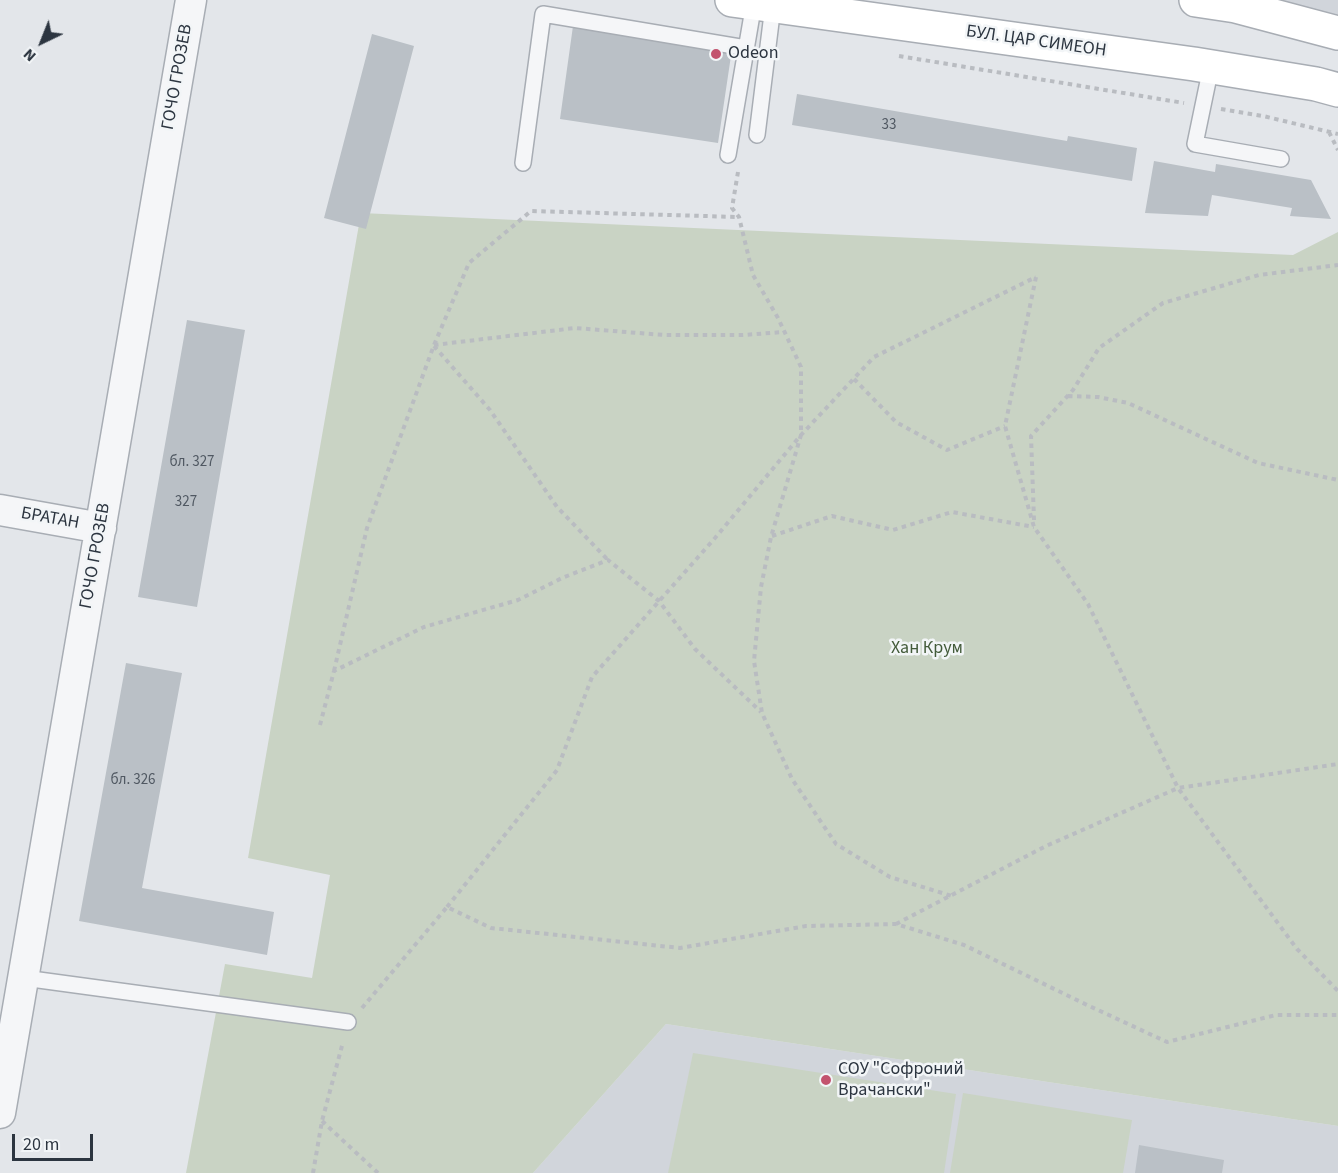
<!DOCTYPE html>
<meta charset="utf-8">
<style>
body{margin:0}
#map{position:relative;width:1338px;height:1173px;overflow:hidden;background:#e3e6ea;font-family:"Source Sans 3",sans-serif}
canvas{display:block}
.north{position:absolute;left:12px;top:12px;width:60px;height:60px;-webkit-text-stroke:4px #f2f5f7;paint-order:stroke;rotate:223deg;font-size:16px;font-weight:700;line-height:24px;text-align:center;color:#2c3540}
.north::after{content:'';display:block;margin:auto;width:21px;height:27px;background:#2c3540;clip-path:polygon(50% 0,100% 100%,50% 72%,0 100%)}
.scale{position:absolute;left:12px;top:1134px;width:81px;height:27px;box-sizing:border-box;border:3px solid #2c3540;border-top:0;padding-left:8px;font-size:18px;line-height:21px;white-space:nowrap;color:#2c3540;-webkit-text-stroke:4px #f2f5f7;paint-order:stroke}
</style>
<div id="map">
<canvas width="1338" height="1173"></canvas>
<div class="north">N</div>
<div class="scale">20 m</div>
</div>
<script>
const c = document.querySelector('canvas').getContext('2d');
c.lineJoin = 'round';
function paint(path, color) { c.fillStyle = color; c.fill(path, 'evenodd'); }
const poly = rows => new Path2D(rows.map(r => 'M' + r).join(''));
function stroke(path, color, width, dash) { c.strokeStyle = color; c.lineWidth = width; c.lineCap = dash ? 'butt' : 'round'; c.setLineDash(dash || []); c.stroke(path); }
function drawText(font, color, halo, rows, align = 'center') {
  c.font = font + ' "Source Sans 3",sans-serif'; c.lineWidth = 5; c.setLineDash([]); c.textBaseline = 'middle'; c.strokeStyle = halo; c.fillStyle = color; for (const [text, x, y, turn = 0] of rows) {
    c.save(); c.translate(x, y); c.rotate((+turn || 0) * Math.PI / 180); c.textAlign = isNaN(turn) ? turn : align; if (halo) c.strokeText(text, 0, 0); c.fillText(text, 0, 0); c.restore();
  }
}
paint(poly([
 [1259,0,1338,0,1338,21],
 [666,1024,1338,1126,1338,1173,533,1173]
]), '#d1d5db');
paint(poly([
 [361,213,1293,255,1338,232,1338,1126,666,1024,533,1173,186,1173,225,964,312,978,330,875,248,858],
 [693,1053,956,1094,944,1173,668,1173],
 [963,1093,1132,1120,1123,1173,950,1173]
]), '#c9d3c4');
paint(poly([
 [573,26,732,49,718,143,560,119],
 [372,34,414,46,366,229,324,218],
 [797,94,1067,141,1068,136,1137,148,1132,181,792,125],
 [1154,161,1215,172,1216,164,1311,180,1331,219,1290,216,1292,208,1212,195,1208,216,1145,213],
 [187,320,245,330,197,607,138,597],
 [126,663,182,673,142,888,274,912,267,955,79,921],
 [1139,1145,1224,1160,1222,1173,1135,1173]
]), '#bac0c6');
const lane = poly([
 [1211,67,1195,144,1281,159],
 [757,135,773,6],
 [728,155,754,3],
 [523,163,543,14,746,48],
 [24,978,348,1022]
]);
const street = poly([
 [0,510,101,528],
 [0,1113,191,0]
]);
const secondary = poly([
 [732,0,1194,64,1316,84,1338,90],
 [1196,0,1236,6,1338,33]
]);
stroke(lane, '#a8adb4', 18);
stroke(street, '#a8adb4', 33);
stroke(secondary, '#a8adb4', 36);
stroke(poly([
 [899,56,1184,103],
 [1221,109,1263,116,1338,134],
 [1329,132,1338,150],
 [738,172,732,208,739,217,753,275,778,318,801,367,801,435,771,537,761,587,754,661,762,713,792,779,836,844,890,877,952,896],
 [1036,277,1005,426,1034,527,1088,604,1178,788,1297,949,1338,991],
 [434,345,575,328,664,335,743,335,784,332],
 [434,346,490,410,557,507,608,560],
 [854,379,896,422,947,450,1005,426],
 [1068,396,1098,397,1128,403,1258,463,1338,480],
 [1034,520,1031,436,1073,390,1099,348,1163,303,1259,275,1338,265],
 [772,536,832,516,893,530,952,512,1034,527],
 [334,671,367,528,434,345,469,263,531,211,738,217],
 [320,725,334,671,424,627,518,600,562,578,608,560,659,601,695,649,761,712],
 [447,907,557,770,592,677,715,538,801,435,874,357,1036,277],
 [896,924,1046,846,1178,788,1338,764],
 [362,1008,447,907,491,928,680,948,806,926,896,924,964,945,1085,1004,1167,1042,1276,1015,1338,1015],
 [322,1121,378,1173],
 [313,1173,322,1121,343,1042]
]), '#b9bcc1', 4, [4.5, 4.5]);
stroke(lane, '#f5f6f8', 15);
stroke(street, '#f5f6f8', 30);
stroke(secondary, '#fff', 33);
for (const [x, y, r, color] of [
 [716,54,6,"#c3536e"],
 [826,1080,6,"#c3536e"]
]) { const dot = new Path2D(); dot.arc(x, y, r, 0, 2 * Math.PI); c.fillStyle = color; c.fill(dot); stroke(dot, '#f2f5f7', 2); }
drawText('15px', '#505862', null, [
 ["33",889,126],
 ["бл. 327",192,463],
 ["327",186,503],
 ["бл. 326",133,781]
]);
drawText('18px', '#2c3540', '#f2f5f7', [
 ["БУЛ. ЦАР СИМЕОН",1036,42,8],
 ["ГОЧО ГРОЗЕВ",178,77,-80],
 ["БРАТАН",50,519,10],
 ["ГОЧО ГРОЗЕВ",96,556,-80]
]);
drawText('18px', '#2c3540', '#f2f5f7', [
 ["Odeon",728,54],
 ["СОУ \"Софроний",838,1070],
 ["Врачански\"",838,1091]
], 'left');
drawText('18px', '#435b3a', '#f2f5f7', [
 ["Хан Крум",927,649]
]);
</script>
